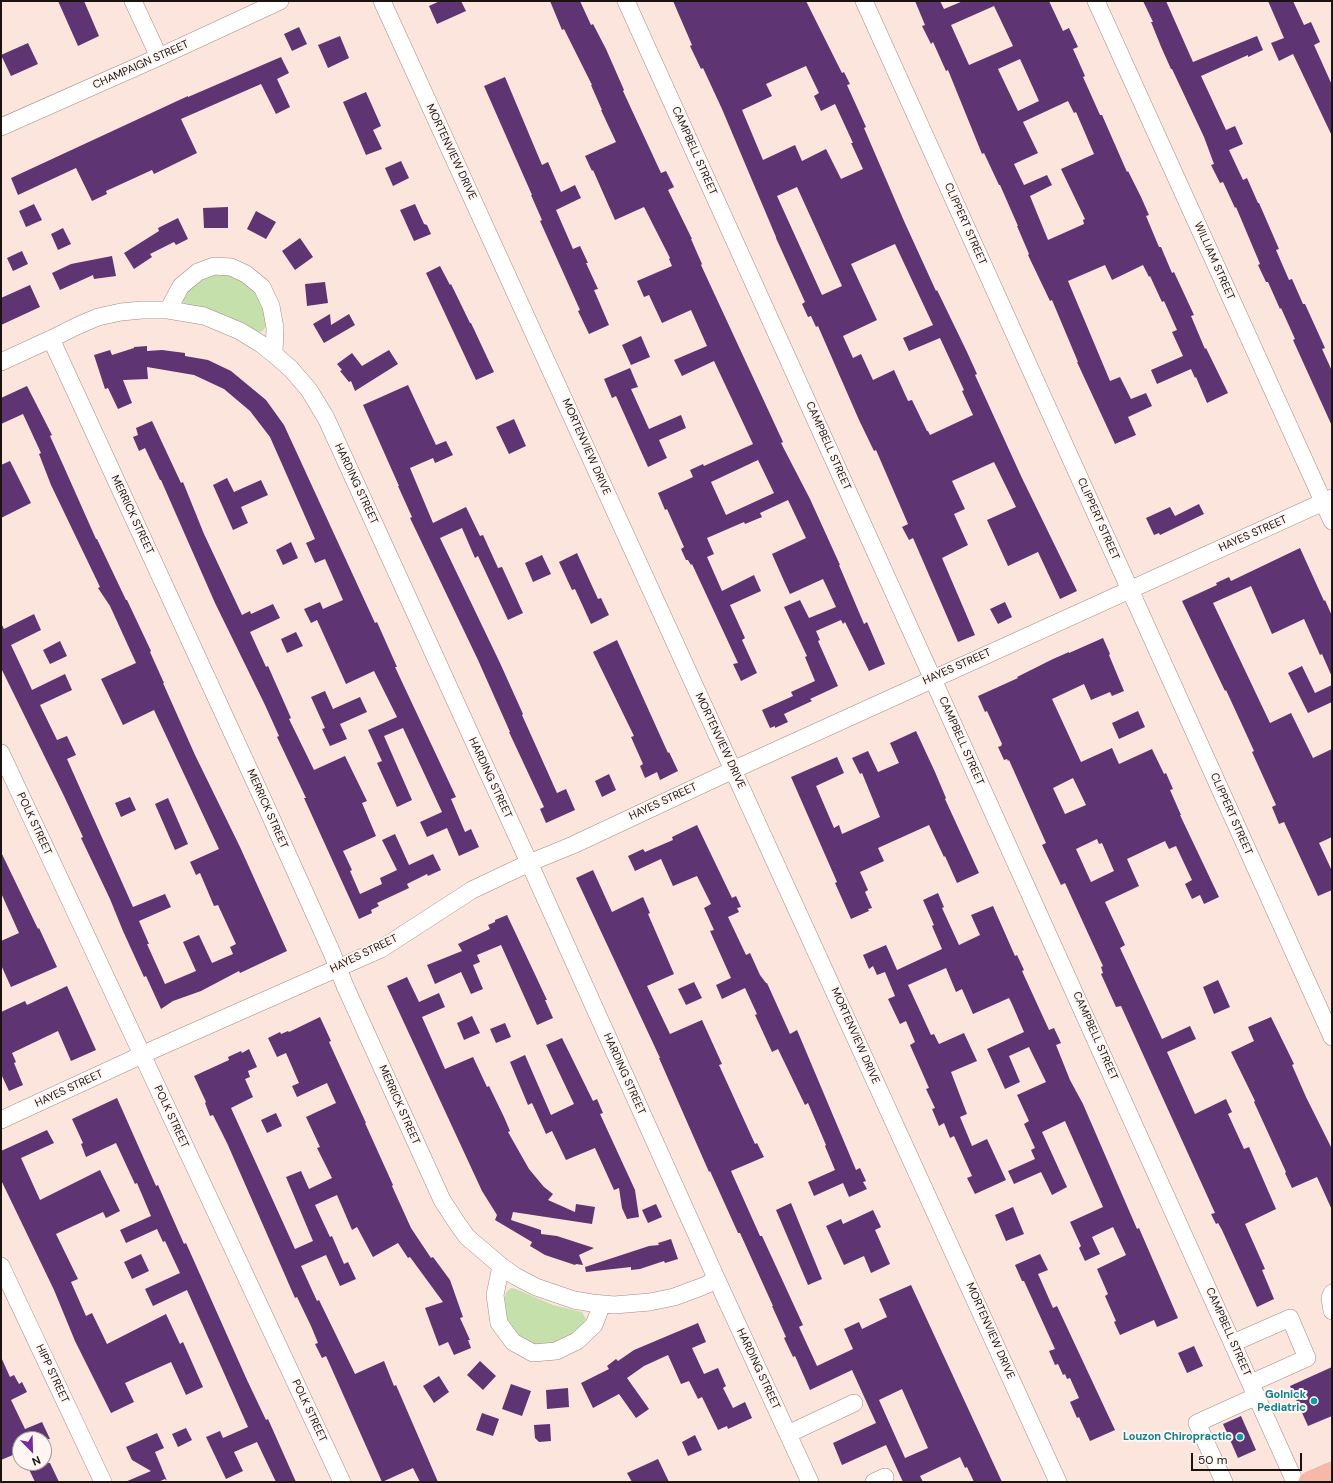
<!DOCTYPE html>
<style>
body{margin:0}
#map{position:relative;width:1333px;height:1483px;overflow:hidden;background:#fce5dc;font-family:"DM Sans",sans-serif}
canvas{display:block}
.frame{position:absolute;inset:0;border:2px solid #1a1310;pointer-events:none}
.north{position:absolute;left:12px;top:1431px;width:40px;height:40px;box-sizing:border-box;background:#fff5f2;border:1px solid #a39b98;border-radius:50%;rotate:157deg;font-size:11px;font-weight:700;line-height:16px;text-align:center;color:#1a1310}
.north::after{content:'';display:block;margin:auto;width:14px;height:18px;background:#782b9d;clip-path:polygon(50% 0,100% 100%,50% 72%,0 100%)}
.scale{position:absolute;left:1191px;top:1453px;width:111px;height:18px;box-sizing:border-box;border:2px solid #1a1310;border-top:0;padding-left:5px;font-size:12px;line-height:14px;white-space:nowrap;color:#1a1310;-webkit-text-stroke:3px #fff5f2;paint-order:stroke}
</style>
<div id="map">
<canvas width="1333" height="1483"></canvas>
<div class="frame"></div>
<div class="north">N</div>
<div class="scale">50 m</div>
</div>
<script>
const c = document.querySelector('canvas').getContext('2d');
c.lineJoin = 'round';
function paint(path, color) { c.fillStyle = color; c.fill(path, 'evenodd'); }
const poly = rows => new Path2D(rows.map(r => 'M' + r).join(''));
function stroke(path, color, width, dash) { c.strokeStyle = color; c.lineWidth = width; c.lineCap = dash ? 'butt' : 'round'; c.setLineDash(dash || []); c.stroke(path); }
function drawText(font, color, halo, rows, align = 'center') {
  c.font = font + ' "DM Sans",sans-serif'; c.lineWidth = 4; c.setLineDash([]); c.textBaseline = 'middle'; c.strokeStyle = halo; c.fillStyle = color; for (const [text, x, y, turn = 0] of rows) {
    c.save(); c.translate(x, y); c.rotate((+turn || 0) * Math.PI / 180); c.textAlign = isNaN(turn) ? turn : align; if (halo) c.strokeText(text, 0, 0); c.fillText(text, 0, 0); c.restore();
  }
}
paint(poly([
 [205,274,239,274,263,299,266,326,263,331,258,332,235,320,185,304,182,301,184,292],
 [511,1288,516,1289,553,1305,582,1312,586,1319,582,1328,573,1338,550,1346,532,1344,517,1334,507,1319,503,1306,506,1292]
]), '#c6e0ab');
paint(poly([
 [58,1,84,1,99,36,78,46],
 [440,1,461,1,466,11,437,24,429,6],
 [550,1,580,1,591,25,593,24,606,49,624,90,623,91,661,173,666,171,674,187,668,190,692,239,691,239,702,264,701,265,783,442,781,443,810,499,840,565,839,565,864,624,867,622,885,664,869,671,845,622,843,624,841,620,816,631,820,640,818,641,838,686,810,699,812,701,784,714,788,722,775,728,775,726,770,728,762,710,793,696,791,692,815,681,805,657,807,656,784,607,800,600,809,618,836,607,823,579,790,594,784,581,772,554,806,538,788,500,760,513,762,517,745,524,744,522,707,538,714,554,707,557,722,591,754,575,761,591,730,605,745,638,742,640,757,673,741,681,733,664,738,663,692,564,691,565,688,560,686,560,681,549,684,547,667,509,665,510,658,493,693,477,690,470,703,464,704,466,753,444,714,361,682,376,674,360,707,346,691,310,662,323,649,295,644,297,637,281,672,266,669,259,670,258,644,207,615,220,593,170,592,171,585,156,616,142,601,110,602,110,591,85,592,85,564,29,562,30],
 [758,460,774,493,726,515,711,482],
 [673,1,806,1,842,73,844,72,850,84,847,85,866,127,864,128,904,221,936,291,937,290,967,352,977,374,975,375,1021,476,1077,591,1060,599,1038,552,1008,566,987,520,1016,507,994,462,952,481,965,509,954,514,968,545,942,558,975,635,958,642,913,538,909,540,902,527,908,524,876,450,874,451,859,420,818,326,816,327,811,316,808,317,802,304,805,302,776,238,776,237,722,109,703,68,701,69,690,46,692,45],
 [806,66,819,93,814,96,821,111,835,104,853,143,851,143,863,169,841,179,826,149,802,161,795,145,763,160,742,110,772,96,766,84],
 [797,187,842,286,822,295,777,196],
 [895,244,933,325,903,338,909,351,940,338,964,390,962,391,973,415,930,435,928,431,927,431,912,400,908,401,894,370,873,380,861,354,853,358,843,336,877,320,851,264],
 [915,1,940,1,944,9,963,1,1049,1,1063,31,1069,28,1078,47,1073,49,1085,76,1083,77,1100,115,1102,115,1127,172,1128,171,1141,197,1149,215,1146,216,1159,247,1161,247,1172,273,1174,272,1194,315,1191,316,1205,349,1206,348,1228,393,1207,403,1196,377,1195,378,1191,369,1157,384,1151,370,1183,356,1172,332,1177,330,1164,301,1162,302,1150,276,1149,277,1143,265,1112,280,1105,265,1068,281,1110,381,1120,377,1131,399,1146,393,1152,406,1128,417,1136,435,1115,444,1077,362,1078,362,1052,300,1050,301,1028,255,1029,254,1017,226,1018,226,1000,185,999,185,984,153,982,154,948,70,946,71,933,42,931,44,922,26,925,25],
 [994,6,1013,46,969,65,951,25],
 [1020,59,1039,101,1018,111,998,69],
 [1068,101,1074,113,1076,112,1094,154,1061,169,1085,219,1083,220,1084,224,1048,240,1030,196,1052,185,1047,175,1024,185,1014,164,1038,153,1023,122],
 [1143,1,1166,1,1193,62,1257,36,1263,50,1248,57,1248,55,1201,76,1226,130,1235,126,1243,144,1229,150,1243,180,1247,178,1258,203,1259,203,1279,249,1276,250,1289,280,1292,279,1303,304,1305,304,1325,348,1322,349,1332,371,1332,426,1293,340,1295,339,1281,308,1280,309,1268,282,1266,282,1258,265,1260,264,1236,207,1235,208,1223,182,1220,183,1211,165,1214,164,1204,137,1172,69,1171,69,1162,49,1151,22,1153,22],
 [1268,1,1293,1,1304,25,1311,22,1320,42,1314,45,1332,85,1332,136,1293,54,1279,61,1271,43,1284,38],
 [299,27,307,44,292,51,284,34],
 [340,36,349,58,328,68,318,45],
 [28,43,38,64,11,76,1,55],
 [281,57,289,73,277,79,290,107,276,114,261,84,181,119,197,153,154,174,152,170,106,191,107,194,92,201,76,168,18,195,11,178,188,96,188,97],
 [505,77,542,165,548,162,561,192,575,185,581,198,556,210,573,249,580,246,588,263,586,263,598,289,594,290,609,325,589,334,578,311,580,310,540,221,542,220,531,195,532,195,484,86],
 [366,92,381,126,373,130,382,149,366,155,343,102],
 [401,161,409,178,393,186,385,168],
 [34,204,42,220,26,227,19,211],
 [415,204,424,224,427,225,431,234,414,241,400,210],
 [228,207,228,228,204,228,203,208],
 [256,211,276,222,266,239,247,229],
 [178,218,188,239,176,245,174,242,150,254,152,257,134,269,124,253,159,231,158,228],
 [63,228,71,244,58,250,51,234],
 [300,238,313,257,295,270,282,251],
 [22,251,28,264,13,271,7,258],
 [112,256,116,276,94,279,93,275,60,290,52,273,71,264],
 [440,266,450,285,451,284,470,323,471,323,494,372,476,380,426,273],
 [325,282,328,303,307,306,305,284],
 [30,285,40,307,1,325,1,298],
 [330,314,331,325,349,314,355,325,324,343,313,324],
 [641,336,650,357,631,365,622,345],
 [147,346,147,351,162,350,185,353,185,356,208,360,231,371,266,400,284,425,375,623,377,622,397,667,395,667,456,797,451,799,465,832,471,829,479,847,459,856,447,828,427,837,420,822,442,812,403,728,384,736,412,800,397,807,377,763,382,761,368,730,397,717,374,671,346,684,317,620,311,623,304,609,320,602,323,609,343,600,325,559,315,563,306,543,315,539,270,437,250,411,224,389,194,375,147,367,148,379,123,380,132,403,118,409,108,388,105,389,94,355,110,350,112,355,134,348,134,347],
 [389,350,398,364,355,391,351,381,349,382,340,371,342,370,337,364,352,353,362,366],
 [630,368,638,387,631,389,649,429,681,415,686,428,659,440,667,458,648,467,616,396,612,398,604,379],
 [408,385,436,445,446,441,453,455,435,463,433,458,410,468,433,523,466,507,480,536,483,535,498,568,502,567,523,613,508,620,478,556,475,558,462,528,440,538,500,663,523,714,522,715,557,793,566,789,575,810,546,823,540,809,544,807,509,732,510,732,478,660,410,518,412,517,398,486,399,486,363,405],
 [27,386,52,435,50,436,64,467,96,539,97,539,126,600,127,600,151,651,150,652,164,683,163,683,195,755,240,847,287,951,240,973,239,971,201,991,173,1001,161,1009,146,976,144,977,123,931,110,899,81,838,83,837,64,796,1,668,1,623,4,629,34,614,41,630,11,645,26,677,32,690,65,674,72,690,40,705,57,740,67,736,76,755,67,759,133,907,165,894,171,907,139,921,149,944,147,944,165,984,196,971,183,942,199,935,212,963,233,954,230,947,236,944,218,905,214,906,200,873,196,875,190,862,219,849,154,710,123,725,101,679,136,663,110,606,98,588,100,587,51,485,39,454,41,453,23,414,1,424,1,398],
 [514,419,526,446,509,454,496,427],
 [152,421,181,483,183,482,204,534,242,615,250,611,251,614,273,604,280,618,250,632,266,667,268,666,291,718,289,719,314,770,345,756,367,801,362,803,376,836,343,851,352,870,350,871,360,894,382,884,380,878,397,870,382,840,395,834,409,865,433,854,441,870,428,876,427,874,407,884,409,888,377,903,379,906,371,910,372,913,359,919,304,798,306,798,277,737,279,736,265,705,215,603,161,480,160,480,145,448,139,451,133,437,138,435,136,428],
 [10,461,31,503,1,518,1,465],
 [227,478,234,492,261,480,268,495,241,507,248,523,233,530,213,485],
 [1199,504,1204,514,1160,535,1159,533,1154,535,1146,518,1170,507,1175,516],
 [291,542,298,558,283,565,276,550],
 [1300,548,1324,601,1325,600,1332,616,1332,677,1322,654,1320,655,1304,619,1272,634,1251,586,1213,603,1270,723,1291,713,1313,758,1332,749,1332,837,1319,843,1332,871,1332,890,1318,896,1284,822,1279,824,1272,807,1276,805,1252,752,1254,751,1226,690,1225,691,1182,601,1217,585,1216,583,1229,577,1231,581],
 [577,553,598,599,601,598,609,615,591,624,575,589,572,590,559,562],
 [542,555,551,574,533,582,525,563],
 [1005,602,1012,617,998,624,990,609],
 [296,632,303,646,287,653,281,639],
 [1103,638,1110,654,1109,655,1124,691,1112,696,1110,692,1091,700,1084,684,1052,699,1081,762,1112,748,1119,764,1152,749,1164,774,1166,773,1173,789,1170,790,1181,815,1180,815,1219,897,1204,904,1200,895,1192,899,1185,884,1192,880,1176,846,1169,849,1165,841,1127,859,1139,886,1105,902,1125,945,1120,948,1162,1039,1190,1026,1196,1039,1167,1052,1195,1114,1226,1099,1232,1112,1228,1114,1244,1149,1249,1147,1276,1209,1245,1224,1265,1269,1262,1270,1274,1299,1257,1307,1222,1230,1218,1223,1216,1224,1211,1214,1215,1213,1121,1006,1116,1007,1101,974,1103,973,1101,967,1103,966,1065,883,1061,885,1042,845,1046,843,1009,760,1008,761,1007,759,1004,760,998,747,1001,746,1002,744,987,711,985,712,978,696,1018,678,1017,677,1053,659,1069,652,1069,653],
 [1073,778,1086,805,1065,814,1053,788],
 [1097,839,1099,844,1102,843,1114,871,1091,882,1076,849],
 [617,640,668,753,669,752,678,771,660,780,657,772,645,778,640,766,643,764,631,737,634,736,593,652],
 [60,641,67,656,50,664,43,650],
 [1302,666,1315,693,1332,685,1332,702,1308,713,1288,673],
 [325,691,333,709,360,697,367,712,340,724,347,739,330,746,322,729,325,728,311,697],
 [1138,711,1145,727,1119,739,1112,723],
 [916,731,935,772,946,798,945,799,979,873,957,883,945,856,944,857,929,825,878,848,884,861,860,872,868,890,865,892,872,908,868,909,869,911,851,919,835,883,837,882,791,777,837,757,844,773,816,786,834,828,839,825,842,834,880,817,862,773,860,774,852,758,868,751,878,772,899,763,890,743],
 [609,774,616,790,602,797,595,781],
 [130,797,136,810,121,817,115,803],
 [168,798,188,844,175,850,155,804],
 [697,825,732,898,736,896,741,907,737,908,739,912,728,917,746,955,750,953,760,975,766,983,767,983,790,1034,797,1030,856,1170,860,1168,866,1181,863,1182,867,1189,849,1197,843,1183,814,1196,808,1182,835,1170,825,1146,826,1145,808,1103,805,1105,778,1049,772,1052,755,1015,757,1014,745,988,722,999,716,985,731,978,710,931,714,930,704,908,711,904,697,876,673,886,661,859,635,871,628,856,643,849,645,852,673,840,672,837],
 [1,852,38,929,39,928,57,967,11,987,1,965,1,941,19,933,1,893],
 [593,870,612,912,643,897,650,913,648,914,674,974,647,986,670,1034,702,1020,722,1064,719,1065,755,1144,757,1143,764,1157,731,1171,760,1236,762,1236,803,1325,799,1327,817,1366,853,1349,844,1329,859,1322,862,1329,887,1317,879,1299,911,1285,1002,1482,974,1482,967,1467,965,1468,960,1457,920,1476,923,1482,903,1482,886,1445,842,1465,833,1443,876,1423,852,1370,810,1390,795,1356,793,1357,784,1338,786,1337,772,1306,773,1306,740,1233,738,1233,710,1171,709,1172,659,1058,660,1058,576,878],
 [902,1389,928,1448,905,1458,879,1400],
 [938,893,944,907,942,908,959,945,980,935,971,915,993,906,1015,956,1017,955,1024,970,1022,971,1049,1030,1054,1028,1061,1043,1056,1045,1070,1080,1083,1104,1137,1229,1139,1228,1178,1318,1157,1327,1154,1320,1120,1335,1114,1322,1116,1321,1105,1296,1108,1294,1097,1269,1126,1255,1113,1227,1092,1237,1100,1254,1085,1261,1079,1248,1081,1246,1070,1222,1103,1207,1065,1121,1042,1132,1067,1187,1052,1195,1041,1172,1014,1184,1008,1171,1035,1159,1031,1150,1035,1148,1024,1124,1029,1121,1017,1095,1046,1082,1029,1047,1009,1056,1020,1082,1005,1089,987,1049,1024,1032,1012,1004,1009,998,973,1014,962,989,956,992,946,968,908,985,931,1035,934,1034,939,1044,964,1033,977,1061,951,1072,967,1114,960,1117,972,1146,987,1139,1006,1180,975,1194,967,1178,972,1176,954,1136,950,1138,944,1123,939,1126,932,1109,935,1108,926,1089,929,1088,910,1045,915,1042,906,1021,900,1024,888,999,895,996,885,972,877,975,873,966,869,969,863,955,886,945,897,970,942,949,932,926,934,925,923,900],
 [507,915,547,1000,545,1000,553,1018,537,1025,501,945,477,955,480,962,473,965,483,989,471,994,461,972,435,984,427,965,462,951,458,944,490,929,488,925,495,922,495,920],
 [407,977,419,1002,439,993,445,1007,422,1017,445,1069,473,1057,487,1087,489,1086,504,1117,510,1131,508,1132,529,1169,544,1187,553,1194,548,1200,575,1212,576,1204,595,1207,592,1224,513,1212,511,1220,541,1230,541,1234,557,1236,594,1248,579,1255,583,1265,576,1264,575,1265,545,1255,530,1246,532,1242,495,1220,497,1215,482,1191,387,986],
 [1218,980,1230,1007,1214,1014,1203,987],
 [694,982,702,998,686,1005,678,989],
 [67,986,96,1050,71,1061,58,1031,12,1053,16,1062,14,1063,23,1085,9,1091,1,1074,1,1012,25,1001,27,1005],
 [472,1016,480,1033,464,1040,457,1023],
 [320,1017,331,1041,329,1042,366,1123,365,1123,393,1185,392,1186,411,1228,431,1258,433,1257,450,1280,463,1317,460,1318,470,1340,468,1340,471,1348,454,1355,448,1342,439,1346,425,1308,443,1302,410,1257,408,1258,398,1243,373,1257,357,1227,352,1230,337,1195,315,1205,330,1237,332,1236,344,1264,348,1262,356,1279,340,1286,326,1255,301,1266,317,1301,319,1300,355,1374,384,1361,394,1386,396,1385,438,1482,420,1482,413,1468,382,1482,326,1356,322,1358,315,1344,318,1343,311,1326,297,1297,295,1298,227,1143,213,1115,210,1116,205,1103,206,1102,194,1076,229,1060,228,1057,241,1051,242,1053,249,1049,257,1067,248,1071,250,1077,245,1079,253,1097,231,1108,295,1249,313,1241,286,1177,301,1171,309,1189,332,1178,317,1148,320,1147,306,1117,336,1103,327,1083,297,1097,292,1086,299,1083,286,1053,277,1057,268,1038,280,1032,281,1034,288,1031,289,1032],
 [1271,1017,1294,1064,1292,1065,1306,1097,1332,1149,1332,1210,1317,1177,1292,1188,1285,1173,1286,1172,1254,1102,1255,1101,1231,1052,1254,1041,1248,1027],
 [505,1023,511,1037,496,1043,490,1029],
 [562,1038,593,1101,597,1099,603,1113,600,1114,635,1190,639,1217,627,1219,622,1208,619,1188,614,1190,595,1148,566,1160,552,1131,546,1134,532,1103,528,1105,510,1062,525,1055,551,1115,574,1104,546,1045],
 [117,1098,156,1186,158,1185,184,1244,186,1243,247,1380,266,1420,268,1419,296,1482,276,1482,257,1442,234,1452,243,1471,226,1479,206,1437,220,1431,223,1438,248,1427,187,1290,153,1306,145,1289,180,1273,165,1241,163,1242,157,1229,126,1243,120,1230,151,1216,137,1183,135,1184,116,1143,86,1157,81,1144,83,1143,72,1119],
 [276,1113,282,1126,267,1133,261,1120],
 [47,1130,54,1143,21,1158,40,1200,100,1170,120,1211,106,1218,103,1212,56,1234,78,1279,71,1282,86,1316,92,1313,107,1344,166,1314,180,1344,183,1342,203,1387,186,1395,171,1362,125,1383,134,1402,111,1413,75,1341,54,1290,1,1180,1,1151],
 [791,1203,822,1279,808,1285,776,1210],
 [656,1204,662,1217,648,1223,642,1210],
 [1013,1207,1024,1234,1006,1241,995,1215],
 [873,1210,881,1227,875,1230,890,1264,871,1273,864,1256,844,1265,826,1226,841,1219,843,1224],
 [671,1239,678,1259,665,1263,664,1261,640,1269,631,1270,631,1267,586,1272,585,1267,649,1246,659,1245,658,1243],
 [141,1254,149,1271,132,1279,124,1262],
 [1040,1254,1048,1270,1038,1274,1053,1308,1057,1306,1115,1430,1090,1441,1079,1417,1077,1418,1070,1402,1079,1398,1070,1378,1067,1379,1065,1374,1063,1375,1058,1364,1055,1365,1049,1351,1055,1349,1024,1281,1022,1281,1015,1265],
 [698,1323,706,1342,692,1348,704,1374,718,1368,726,1386,723,1388,733,1408,745,1402,752,1418,728,1429,727,1426,718,1430,702,1397,698,1399,689,1381,681,1384,668,1355,644,1366,627,1378,649,1409,636,1418,619,1394,593,1408,581,1383,609,1369,607,1366,616,1359,618,1361,634,1350],
 [1194,1346,1203,1366,1187,1373,1178,1353],
 [1,1357,10,1377,14,1375,19,1384,22,1382,27,1392,11,1400,25,1429,42,1422,50,1439,20,1439,20,1452,1,1460],
 [480,1361,496,1376,483,1390,467,1375],
 [1332,1367,1332,1416,1308,1426,1290,1386],
 [439,1376,449,1392,434,1403,423,1386],
 [511,1384,531,1391,522,1416,502,1409],
 [568,1388,569,1407,547,1409,546,1390],
 [482,1413,499,1419,493,1436,476,1430],
 [1241,1416,1256,1450,1238,1458,1223,1424],
 [550,1424,551,1441,539,1442,535,1438,534,1425],
 [186,1428,192,1440,178,1447,172,1434],
 [157,1433,164,1448,155,1452,167,1481,165,1479,158,1482,125,1482,151,1471,132,1460,126,1447],
 [695,1435,702,1450,688,1456,682,1442],
 [658,1459,669,1482,632,1482,627,1473],
 [26,1463,50,1463,59,1482,35,1482]
]), '#5e3473');
const minor = poly([
 [133,1,159,57],
 [382,1,1058,1482],
 [626,1,926,664,1295,1482],
 [864,1,1332,1037],
 [1096,1,1332,521],
 [1,127,159,57,280,1],
 [168,310,181,286,198,272,214,266,231,267,246,274,262,287,271,306,275,328,274,354],
 [51,339,265,804,332,953,345,986,442,1200,457,1223,467,1237,501,1266,515,1276,536,1287,574,1300,592,1303,614,1305,650,1302,674,1297,701,1287,717,1280],
 [1,362,51,339,77,326,98,317,121,312,142,310,168,310,204,316,240,331,261,344,275,355,291,369,309,390,326,418,537,880,717,1280,810,1482],
 [1,753,342,1482],
 [1,1120,157,1048,381,949,472,890,529,863,573,845,733,770,1332,498],
 [1,1266,103,1482],
 [501,1266,495,1295,499,1323,513,1342,533,1353,556,1351,577,1341,594,1325,602,1304],
 [1332,1293,1330,1298,1332,1311],
 [1233,1343,1290,1318,1307,1358,1251,1383],
 [788,1434,854,1403],
 [874,1482,885,1477],
 [1224,1482,1197,1423,1257,1396]
]);
const major = poly([
 [1309,1482,1332,1472]
]);
stroke(minor, '#a18c84', 18);
stroke(major, '#fff', 22);
stroke(minor, '#fff', 17);
stroke(major, '#f8b8a7', 21);
for (const [x, y, r, color] of [
 [1314,1401,4,"#0f9aa8"],
 [1240,1437,4,"#0f9aa8"]
]) { const dot = new Path2D(); dot.arc(x, y, r, 0, 2 * Math.PI); c.fillStyle = color; c.fill(dot); stroke(dot, '#fff5f2', 1.5); }
drawText('11px', '#1a1310', '#fff5f2', [
 ["CHAMPAIGN STREET",141,65,-24],
 ["CAMPBELL STREET",694,151,66],
 ["MORTENVIEW DRIVE",451,152,65],
 ["CLIPPERT STREET",965,224,66],
 ["WILLIAM STREET",1214,261,66],
 ["CAMPBELL STREET",828,446,66],
 ["MORTENVIEW DRIVE",586,447,66],
 ["HARDING STREET",356,484,65],
 ["MERRICK STREET",132,515,65],
 ["CLIPPERT STREET",1098,519,66],
 ["HAYES STREET",1253,534,-24],
 ["HAYES STREET",957,667,-24],
 ["MORTENVIEW DRIVE",720,741,65],
 ["CAMPBELL STREET",961,741,66],
 ["HARDING STREET",490,778,65],
 ["HAYES STREET",663,802,-25],
 ["MERRICK STREET",267,809,66],
 ["CLIPPERT STREET",1231,814,66],
 ["POLK STREET",34,824,65],
 ["HAYES STREET",364,954,-26],
 ["MORTENVIEW DRIVE",855,1036,66],
 ["CAMPBELL STREET",1095,1036,66],
 ["HARDING STREET",624,1074,66],
 ["HAYES STREET",69,1089,-25],
 ["MERRICK STREET",399,1105,66],
 ["POLK STREET",171,1117,65],
 ["MORTENVIEW DRIVE",990,1331,66],
 ["CAMPBELL STREET",1228,1332,66],
 ["HARDING STREET",758,1369,65],
 ["HIPP STREET",52,1374,65],
 ["POLK STREET",309,1411,65]
]);
drawText('bold 11px', '#0d838f', '#fff5f2', [
 ["Golnick",1306,1395],
 ["Pediatric",1306,1408],
 ["Louzon Chiropractic",1232,1437]
], 'right');
</script>
